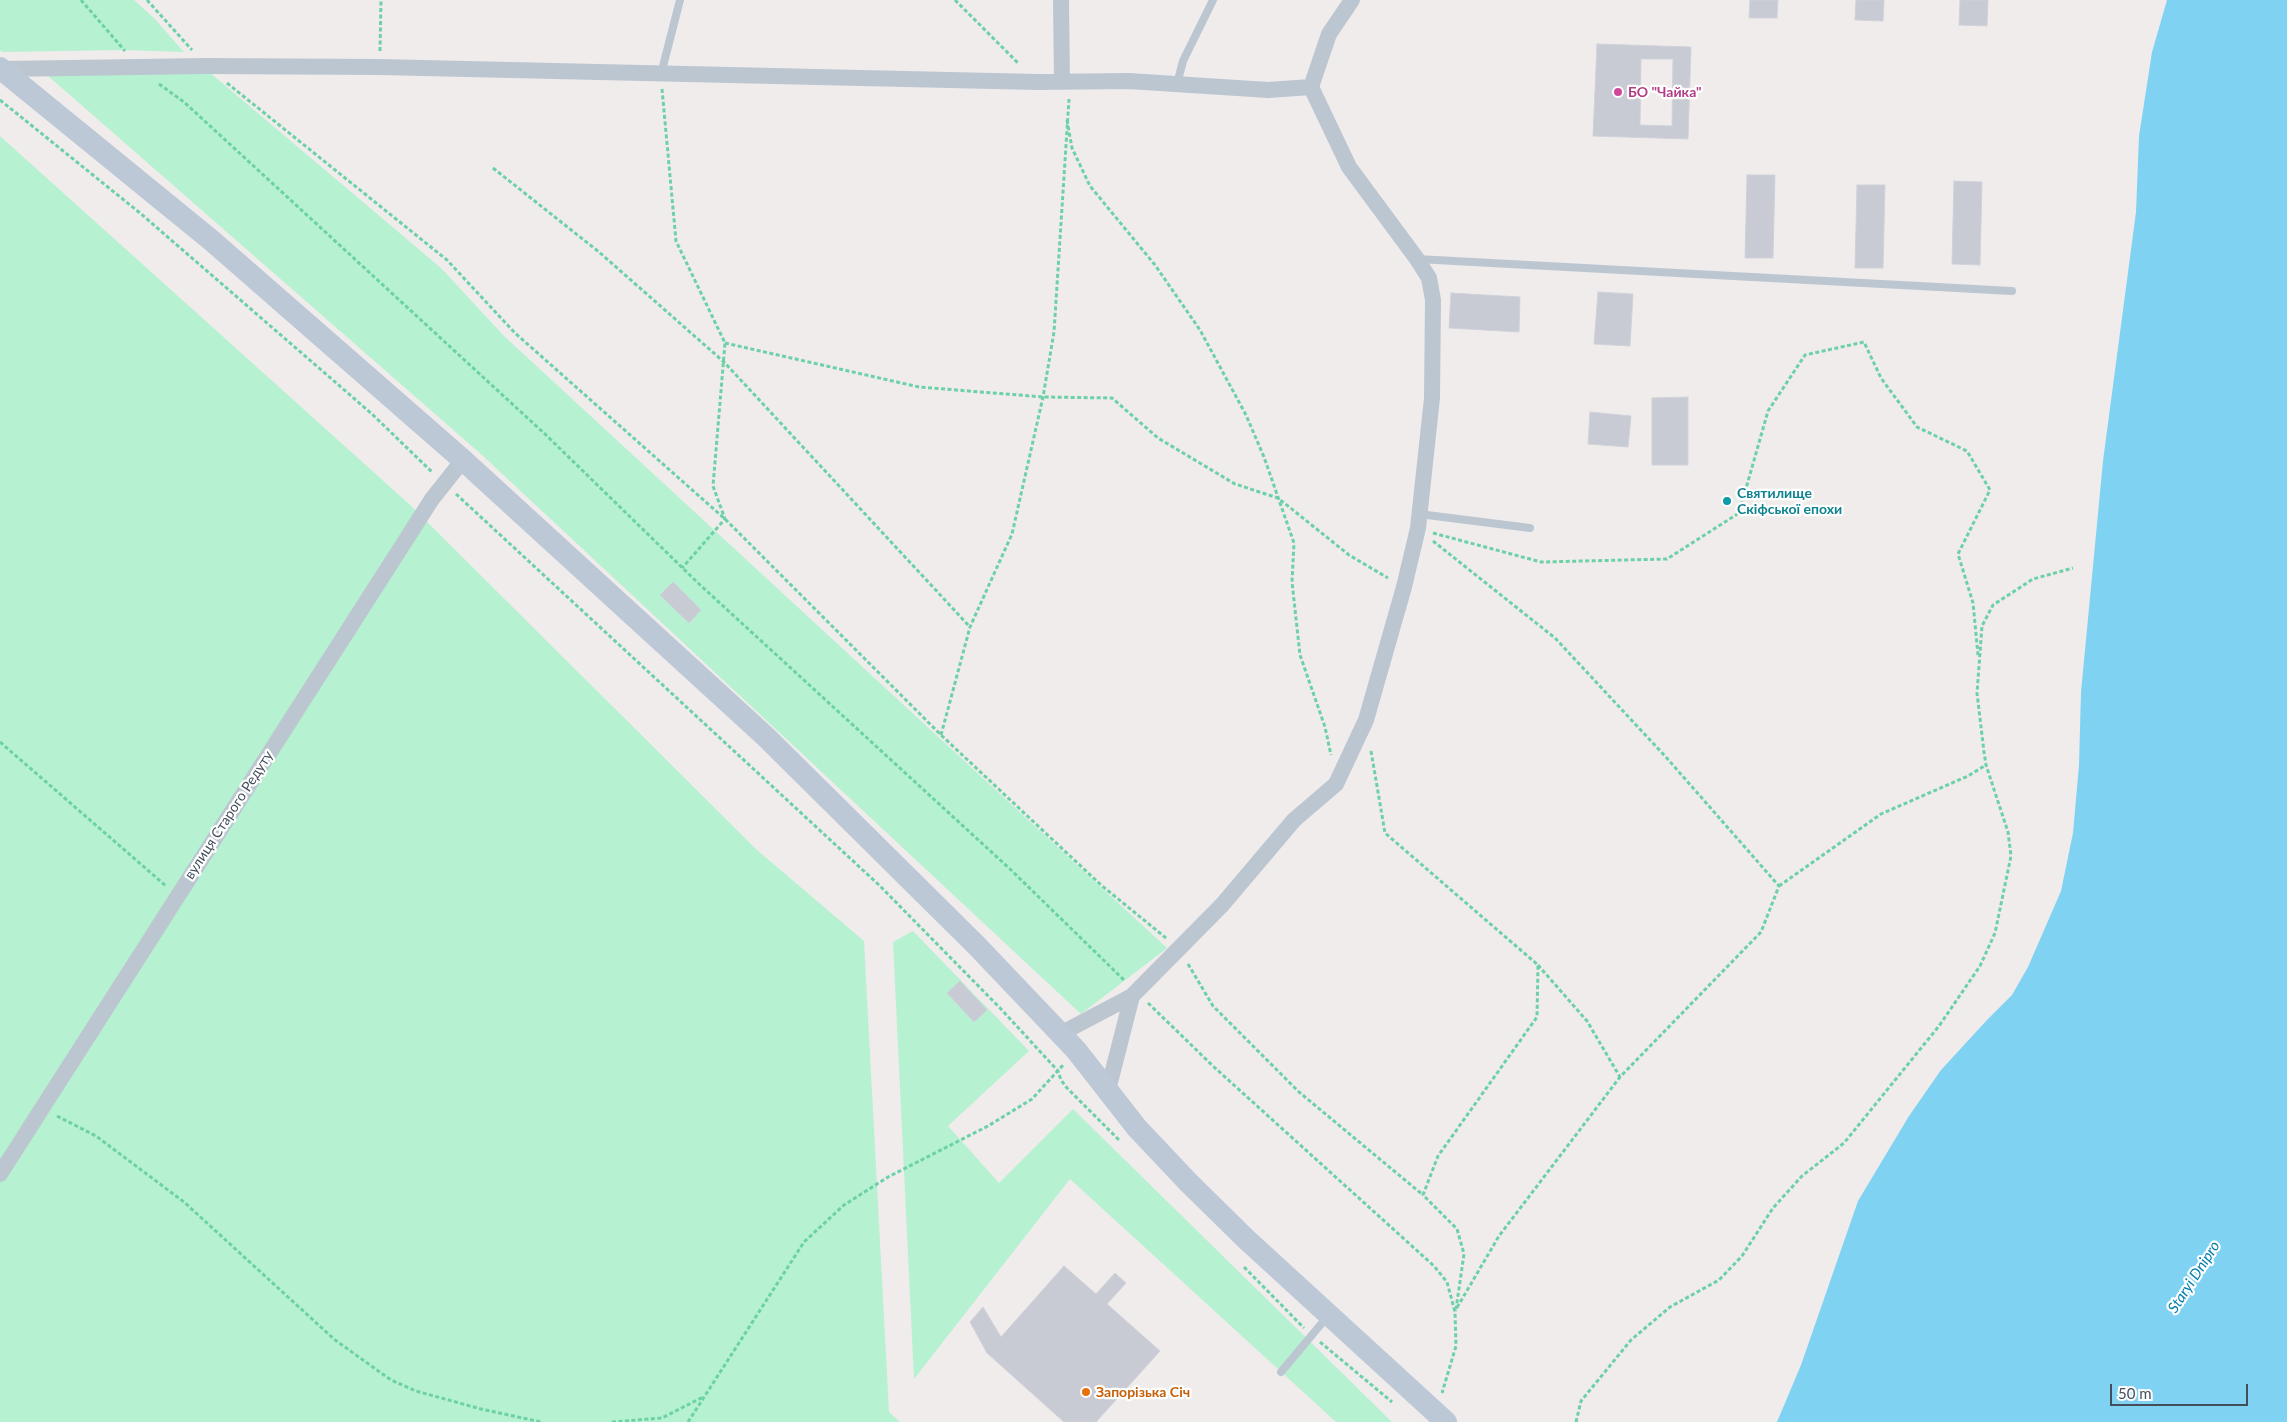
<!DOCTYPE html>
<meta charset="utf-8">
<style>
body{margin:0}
#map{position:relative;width:2287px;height:1422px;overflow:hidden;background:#f0ecec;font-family:Lato,sans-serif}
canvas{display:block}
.scale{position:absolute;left:2110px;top:1384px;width:138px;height:22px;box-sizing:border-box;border:2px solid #444e5b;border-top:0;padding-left:6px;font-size:15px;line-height:18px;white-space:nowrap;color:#444e5b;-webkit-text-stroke:4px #fff;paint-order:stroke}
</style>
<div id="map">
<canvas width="2287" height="1422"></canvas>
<div class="scale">50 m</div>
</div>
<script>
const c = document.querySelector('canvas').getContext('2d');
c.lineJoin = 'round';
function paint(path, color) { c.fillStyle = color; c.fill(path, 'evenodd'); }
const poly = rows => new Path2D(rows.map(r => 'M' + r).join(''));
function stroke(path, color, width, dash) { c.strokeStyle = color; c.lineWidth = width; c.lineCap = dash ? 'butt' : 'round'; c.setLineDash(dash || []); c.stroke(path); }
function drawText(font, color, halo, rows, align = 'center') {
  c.font = font + ' Lato,sans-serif'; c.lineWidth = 4.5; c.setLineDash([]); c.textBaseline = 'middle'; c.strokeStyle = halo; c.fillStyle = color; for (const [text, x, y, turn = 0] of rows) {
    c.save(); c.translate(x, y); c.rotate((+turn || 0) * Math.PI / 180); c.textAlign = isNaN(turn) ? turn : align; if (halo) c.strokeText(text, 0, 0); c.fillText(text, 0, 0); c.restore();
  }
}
paint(poly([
 [0,0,134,0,154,18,184,52,124,50,2,52,0,50],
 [208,71,441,268,504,336,1167,948,1081,1014,482,455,47,75],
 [0,136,409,504,757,850,864,941,889,1412,900,1422,0,1422],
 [913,931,1029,1051,948,1126,999,1183,1073,1109,1392,1422,1336,1422,1070,1179,914,1379,893,942]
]), '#b6f1d1');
paint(poly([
 [2167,0,2287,0,2287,1422,1777,1422,1801,1365,1858,1201,1909,1116,1941,1070,1987,1020,2012,995,2028,967,2061,891,2073,833,2079,765,2081,692,2103,461,2136,212,2139,136,2152,52]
]), '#80d2f2');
const building = poly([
 [1750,0,1778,0,1777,18,1749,18,1750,0],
 [1856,0,1884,0,1883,21,1855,20,1856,0],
 [1960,0,1988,0,1987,26,1959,25,1960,0],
 [1597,44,1691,47,1688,139,1593,136,1597,44],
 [1641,59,1673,59,1672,126,1640,125,1641,59],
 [1747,175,1775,175,1773,258,1745,258,1747,175],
 [1954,181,1982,182,1980,265,1952,264,1954,181],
 [1857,185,1885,185,1883,268,1855,268,1857,185],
 [1598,292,1633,294,1630,346,1594,344,1598,292],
 [1451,293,1520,297,1519,332,1449,328,1451,293],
 [1688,397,1688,465,1652,465,1652,398,1688,397],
 [1590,412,1631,416,1628,447,1588,444,1590,412],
 [673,582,701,610,689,623,660,595,673,582],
 [960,981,987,1010,974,1022,947,993,960,981],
 [1064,1266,1096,1294,1115,1273,1126,1283,1107,1304,1160,1351,1096,1422,1064,1422,987,1353,970,1322,983,1307,1001,1337,1064,1266]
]);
paint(building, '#c8cbd3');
stroke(building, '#d0d2d9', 1);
stroke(poly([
 [81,0,125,51],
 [147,0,192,50],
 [955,0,1019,64],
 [380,51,381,0],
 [227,83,447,260,515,333,725,519,941,735,1101,885,1166,938],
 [159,84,184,102,546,435,698,583,1010,869,1125,981],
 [662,89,676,241,725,343,713,486,725,519,682,568],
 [0,100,140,213,372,414,433,473],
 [1067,120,1072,148,1090,186,1155,265,1200,330,1246,415,1264,457,1294,543,1292,582,1300,655,1325,727,1331,755],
 [493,168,599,252,724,362,970,627],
 [725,343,919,387,1043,397,1112,398,1158,438,1235,484,1278,498,1349,555,1388,578],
 [456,494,879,885,1001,1009,1058,1071,1061,1080,1067,1088,1120,1141],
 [1433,533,1541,562,1667,559,1739,513,1768,411,1805,355,1864,342,1881,378,1917,427,1967,451,1990,490,1958,554,1973,603,1978,655],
 [1433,541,1555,638,1665,756,1779,886,1761,932,1620,1077,1499,1236,1455,1311],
 [941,735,970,627,1012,534,1043,397,1054,332,1069,99],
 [0,742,166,886],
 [1371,751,1385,833,1538,965,1537,1017,1438,1156,1423,1195,1457,1229,1464,1254,1456,1309],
 [1779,886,1881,814,1968,776,1986,765],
 [1188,964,1213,1006,1299,1092,1423,1195],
 [1538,965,1587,1021,1620,1077],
 [1148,1003,1214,1067,1434,1266,1447,1282,1455,1312,1456,1346,1442,1393],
 [57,1116,96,1136,184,1202,335,1340,391,1380,416,1391,481,1409,541,1422],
 [1244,1267,1304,1328],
 [1320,1342,1392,1402],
 [612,1422,662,1418,703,1397],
 [688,1422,804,1242,844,1205,888,1177,988,1126,1032,1099,1064,1064],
 [1576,1422,1581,1401,1631,1340,1670,1307,1719,1280,1742,1256,1773,1208,1802,1176,1844,1143,1939,1026,1980,966,1995,933,2011,856,2008,832,1986,765,1984,752,1977,693,1982,626,1993,605,2033,579,2073,568]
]), '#6cd1a7', 3, [4, 2.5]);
stroke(poly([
 [661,74,680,0],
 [1177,84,1183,61,1213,0],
 [1417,259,2012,291],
 [1419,514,1530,528],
 [1281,1372,1327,1317]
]), '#bcc6d0', 8);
stroke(poly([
 [1061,0,1062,82],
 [2,69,205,66,379,67,1037,82,1129,81,1268,90,1311,87],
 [1060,1034,1132,996,1222,905,1294,820,1336,784,1366,720,1404,587,1418,528,1432,398,1433,300,1429,278,1417,259,1349,167,1311,87,1329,34,1352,0],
 [1108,1090,1132,996],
 [0,1174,432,499,463,460]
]), '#bcc6d0', 16);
stroke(poly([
 [0,68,211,240,463,460,766,737,977,946,1076,1050,1137,1128,1189,1183,1246,1239,1446,1422]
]), '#bdc8d7', 22);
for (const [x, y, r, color] of [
 [1618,92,5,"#d1479c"],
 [1727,501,5,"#0f9aa8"],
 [1086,1392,5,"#e8710a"]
]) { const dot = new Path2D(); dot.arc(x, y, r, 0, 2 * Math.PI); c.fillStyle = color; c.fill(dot); stroke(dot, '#fff', 2); }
drawText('bold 14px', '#b23c85', '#fff', [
 ["БО \"Чайка\"",1628,92]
], 'left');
drawText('bold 14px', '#0d838f', '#fff', [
 ["Святилище",1737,493],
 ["Скіфської епохи",1737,509]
], 'left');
drawText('14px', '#444e5b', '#fff', [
 ["вулиця Старого Редуту",229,815,-57]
]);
drawText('bold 14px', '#c56008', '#fff', [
 ["Запорізька Січ",1096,1392]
], 'left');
drawText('italic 15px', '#027faf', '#fff', [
 ["Staryi Dnipro",2194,1277,-57]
]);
</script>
